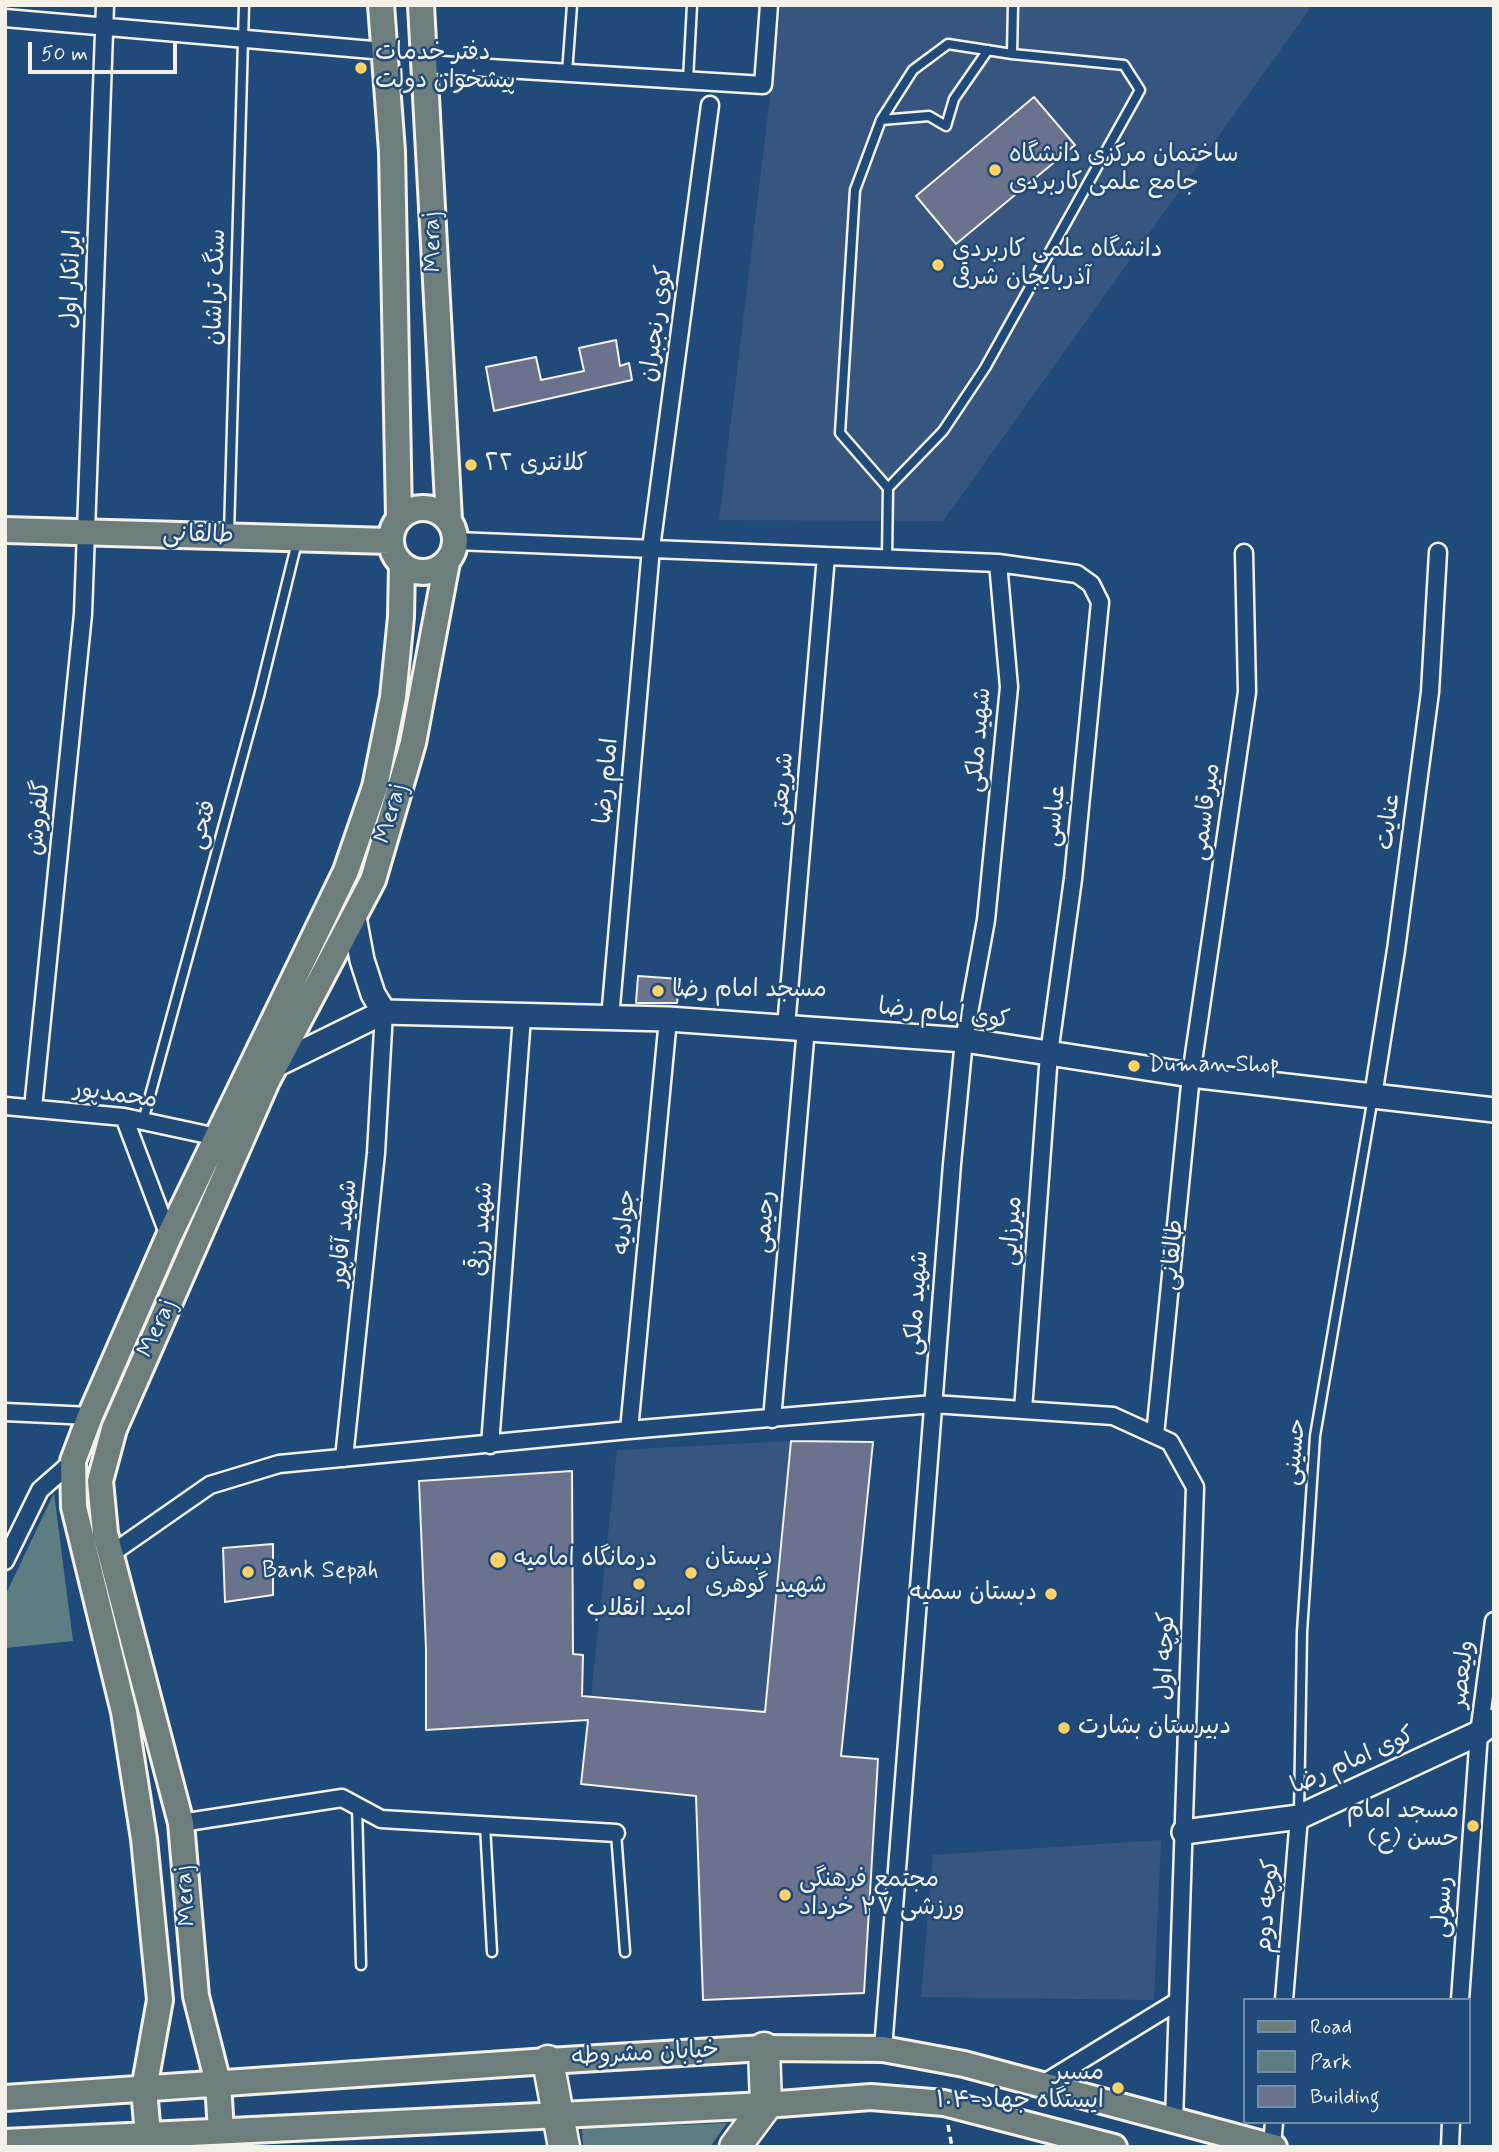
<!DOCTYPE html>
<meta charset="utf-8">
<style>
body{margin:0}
#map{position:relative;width:1499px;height:2152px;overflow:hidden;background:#1f4a7a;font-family:Mynerve,sans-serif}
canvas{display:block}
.frame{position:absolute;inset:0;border:7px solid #f4f1e8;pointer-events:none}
.legend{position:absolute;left:1243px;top:1998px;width:228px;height:126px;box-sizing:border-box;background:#1f4a7a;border:2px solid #748da6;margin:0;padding:9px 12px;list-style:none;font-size:21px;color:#f4f1e8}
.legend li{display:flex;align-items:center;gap:14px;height:35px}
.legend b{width:35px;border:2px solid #748da6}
.scale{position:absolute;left:28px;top:42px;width:149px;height:32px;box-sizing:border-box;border:4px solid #f4f1e8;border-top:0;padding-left:9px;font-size:21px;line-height:24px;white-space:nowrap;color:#f4f1e8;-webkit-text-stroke:5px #1f4a7a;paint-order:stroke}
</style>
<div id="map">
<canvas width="1499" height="2152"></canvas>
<div class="frame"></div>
<ul class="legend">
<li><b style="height:9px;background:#6d7e7c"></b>Road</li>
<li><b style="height:19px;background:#5c7d81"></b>Park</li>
<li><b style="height:19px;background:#6b728e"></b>Building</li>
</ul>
<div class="scale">50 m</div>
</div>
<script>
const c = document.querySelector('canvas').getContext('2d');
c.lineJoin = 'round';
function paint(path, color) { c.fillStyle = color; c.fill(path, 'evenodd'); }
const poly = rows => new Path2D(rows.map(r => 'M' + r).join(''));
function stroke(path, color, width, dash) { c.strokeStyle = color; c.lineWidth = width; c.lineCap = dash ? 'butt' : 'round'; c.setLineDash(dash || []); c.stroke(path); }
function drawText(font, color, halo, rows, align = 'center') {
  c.font = font + ' Mynerve,"Playpen Sans Arabic",sans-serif'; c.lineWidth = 5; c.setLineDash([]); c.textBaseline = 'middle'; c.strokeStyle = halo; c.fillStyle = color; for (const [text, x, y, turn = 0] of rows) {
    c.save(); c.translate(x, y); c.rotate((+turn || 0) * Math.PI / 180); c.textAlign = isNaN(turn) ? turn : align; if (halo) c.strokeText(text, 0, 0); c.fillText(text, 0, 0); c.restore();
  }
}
paint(poly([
 [781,5,1309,5,1309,10,943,521,719,520],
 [791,1441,765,1712,591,1696,617,1450],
 [1161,1840,1154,2000,921,1997,933,1855]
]), '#365680');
paint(poly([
 [54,1493,73,1641,5,1648,5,1596],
 [727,2123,710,2147,583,2147,582,2129]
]), '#5c7d81');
const building = poly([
 [1034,97,1075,145,956,244,916,196,1034,97],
 [616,340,620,366,629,363,632,380,494,411,486,367,536,357,541,380,584,371,579,348,616,340],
 [638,976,680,979,677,1003,636,1003,638,976],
 [791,1441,873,1442,841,1756,878,1759,864,1993,703,2000,696,1796,581,1784,588,1720,426,1730,426,1649,419,1481,572,1471,573,1654,583,1655,582,1696,765,1712,791,1441],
 [273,1544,273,1595,225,1602,223,1548,273,1544]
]);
paint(building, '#6b728e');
stroke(building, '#f4f1e8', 2);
const lane = poly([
 [1012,54,1013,5],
 [567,73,572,5],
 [688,80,692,5],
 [881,120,929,116,946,126,954,99,988,50],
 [229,533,244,5],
 [887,558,888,488,840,433,855,190,881,120,913,70,948,44,1012,54,1124,65,1140,90,985,368,943,431,888,488],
 [143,1121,259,696,297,542],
 [357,1806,361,1965],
 [1299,1814,1302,1632,1315,1436,1373,1097],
 [485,1825,492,1952],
 [616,1833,625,1952]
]);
const street = poly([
 [5,18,384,51],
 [425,64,763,85,769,5],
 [456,541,998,563,1077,574,1091,584,1100,602,1073,879,1049,1054,1023,1410],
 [610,1018,651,548,710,105],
 [786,1027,826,556],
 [1373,1096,1396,950,1430,692,1438,552],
 [5,1106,124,1117,217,1137],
 [33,1108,83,614,105,5],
 [124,1117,169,1236],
 [5,1412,90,1416],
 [772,1419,806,1028],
 [629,1430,668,1019],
 [1155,1435,1191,1075,1247,692,1244,553],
 [490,1445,522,1017],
 [344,1458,376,1153,384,1012],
 [111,1554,210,1485,279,1464,629,1430,933,1404,1113,1416,1170,1442,1195,1487,1174,2121],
 [5,1561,40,1490,73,1461],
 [181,1823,342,1798,381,1819,616,1833],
 [1284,2000,1299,1817],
 [1460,2000,1479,1733,1494,1621],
 [883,2049,952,1164,964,1040,986,920,1009,687,998,563],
 [1041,2085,1178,2001],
 [1272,2146,1274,2122],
 [1450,2147,1451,2122]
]);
const secondary = poly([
 [354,917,362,960,373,994,384,1012],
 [276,1065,384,1012,668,1019,964,1040,1191,1075,1494,1110],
 [1184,1832,1299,1817,1479,1733,1494,1721]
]);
const primary = poly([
 [381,5,392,151,399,518],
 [421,5,449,520],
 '391 540a32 32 0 1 1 64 0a32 32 0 1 1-64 0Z',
 [5,530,390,541],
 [5,2098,548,2061,764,2048,883,2049,964,2064,1274,2147],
 [221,2131,218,2083,196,1996,181,1823,105,1533,100,1481,114,1429,267,1081,373,880,413,743,447,562],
 [148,2135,144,2089,160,2000,144,1839,124,1712,74,1507,73,1461,90,1416,169,1236,346,871,375,787,393,697,401,617,402,565],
 [5,2142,766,2105,871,2097,944,2103,1114,2147]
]);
const highway = poly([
 [548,2061,564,2147],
 [735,2147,766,2105,764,2048]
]);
stroke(lane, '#f4f1e8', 13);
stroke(street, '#f4f1e8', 21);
stroke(secondary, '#f4f1e8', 28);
stroke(primary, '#f4f1e8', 30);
stroke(highway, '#f4f1e8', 35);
stroke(poly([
 [948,2125,952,2147]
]), '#f4f1e8', 3.5, [7, 5]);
stroke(lane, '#1f4a7a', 8);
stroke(street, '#1f4a7a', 16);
stroke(secondary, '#1f4a7a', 23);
stroke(primary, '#6d7e7c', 24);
stroke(highway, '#6d7e7c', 30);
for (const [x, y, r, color] of [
 [361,68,7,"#ffd166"],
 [995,170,7,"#ffd166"],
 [938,265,7,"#ffd166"],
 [471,465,7,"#ffd166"],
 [658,991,7,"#ffd166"],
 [1134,1066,7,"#ffd166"],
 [498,1560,9,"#ffd166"],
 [248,1572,7,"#ffd166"],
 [691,1573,7,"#ffd166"],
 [639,1584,7,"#ffd166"],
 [1051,1594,7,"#ffd166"],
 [1064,1728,7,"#ffd166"],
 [1473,1826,7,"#ffd166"],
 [785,1895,7,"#ffd166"],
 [1118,2088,7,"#ffd166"]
]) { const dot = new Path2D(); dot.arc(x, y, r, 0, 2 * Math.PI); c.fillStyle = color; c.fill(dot); stroke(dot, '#1f4a7a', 2.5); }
drawText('24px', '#f4f1e8', '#1f4a7a', [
 ["دفتر خدمات",375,54],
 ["پیشخوان دولت",375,82],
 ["ساختمان مرکزی دانشگاه",1009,156],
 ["جامع علمی کاربردی",1009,184],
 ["دانشگاه علمی کاربردی",952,251],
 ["آذربایجان شرقی",952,279],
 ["کلانتری ٢٢",485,465],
 ["مسجد امام رضا",672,991],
 ["Duman Shop",1148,1066],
 ["دبستان",705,1559],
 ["شهید گوهری",705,1587],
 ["درمانگاه امامیه",514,1560],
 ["Bank Sepah",262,1572],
 ["دبستان سمیه",1037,1594,"right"],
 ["امید انقلاب",639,1610,"center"],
 ["دبیرستان بشارت",1078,1728],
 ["مسجد امام",1459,1812,"right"],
 ["حسن (ع)",1459,1840,"right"],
 ["مجتمع فرهنگی",799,1881],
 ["ورزشی ۲۷ خرداد",799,1909],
 ["مسیر",1104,2074,"right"],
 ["۱۰۴-ایستگاه جهاد",1104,2102,"right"]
], 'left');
drawText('24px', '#f4f1e8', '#1f4a7a', [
 ["Meraj",434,242,-93],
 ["ایرانکار اول",73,279,-88],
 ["سنگ تراشان",217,287,-88],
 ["کوی رنجبران",658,324,-82],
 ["طالقانی",198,536,2],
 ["شهید ملکی",980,740,-85],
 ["امام رضا",608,781,-85],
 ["شریعتی",784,789,-85],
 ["میرقاسمی",1207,812,-82],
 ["Meraj",392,814,-74],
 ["عباسی",1056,816,-84],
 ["گلفروش",40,818,-84],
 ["عنایت",1390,822,-82],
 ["فتحی",204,825,-75],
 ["کوی امام رضا",944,1015,6],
 ["محمدپور",115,1096,8],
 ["جوادیه",626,1222,-85],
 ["رحیمی",766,1222,-85],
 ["شهید رزقی",483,1229,-86],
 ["میرزایی",1013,1231,-86],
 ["شهید آقاپور",345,1233,-84],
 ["طالقانی",1174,1255,-85],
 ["شهید ملکی",918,1303,-86],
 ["Meraj",158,1329,-66],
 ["حسینی",1296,1452,-84],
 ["کوچه اول",1167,1656,-88],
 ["ولیعصر",1464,1674,-83],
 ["کوی امام رضا",1353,1762,-24],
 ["Meraj",187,1896,-95],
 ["کوچه دوم",1269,1906,-85],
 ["رسولی",1444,1907,-86],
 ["خیابان مشروطه",645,2055,-3]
]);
</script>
